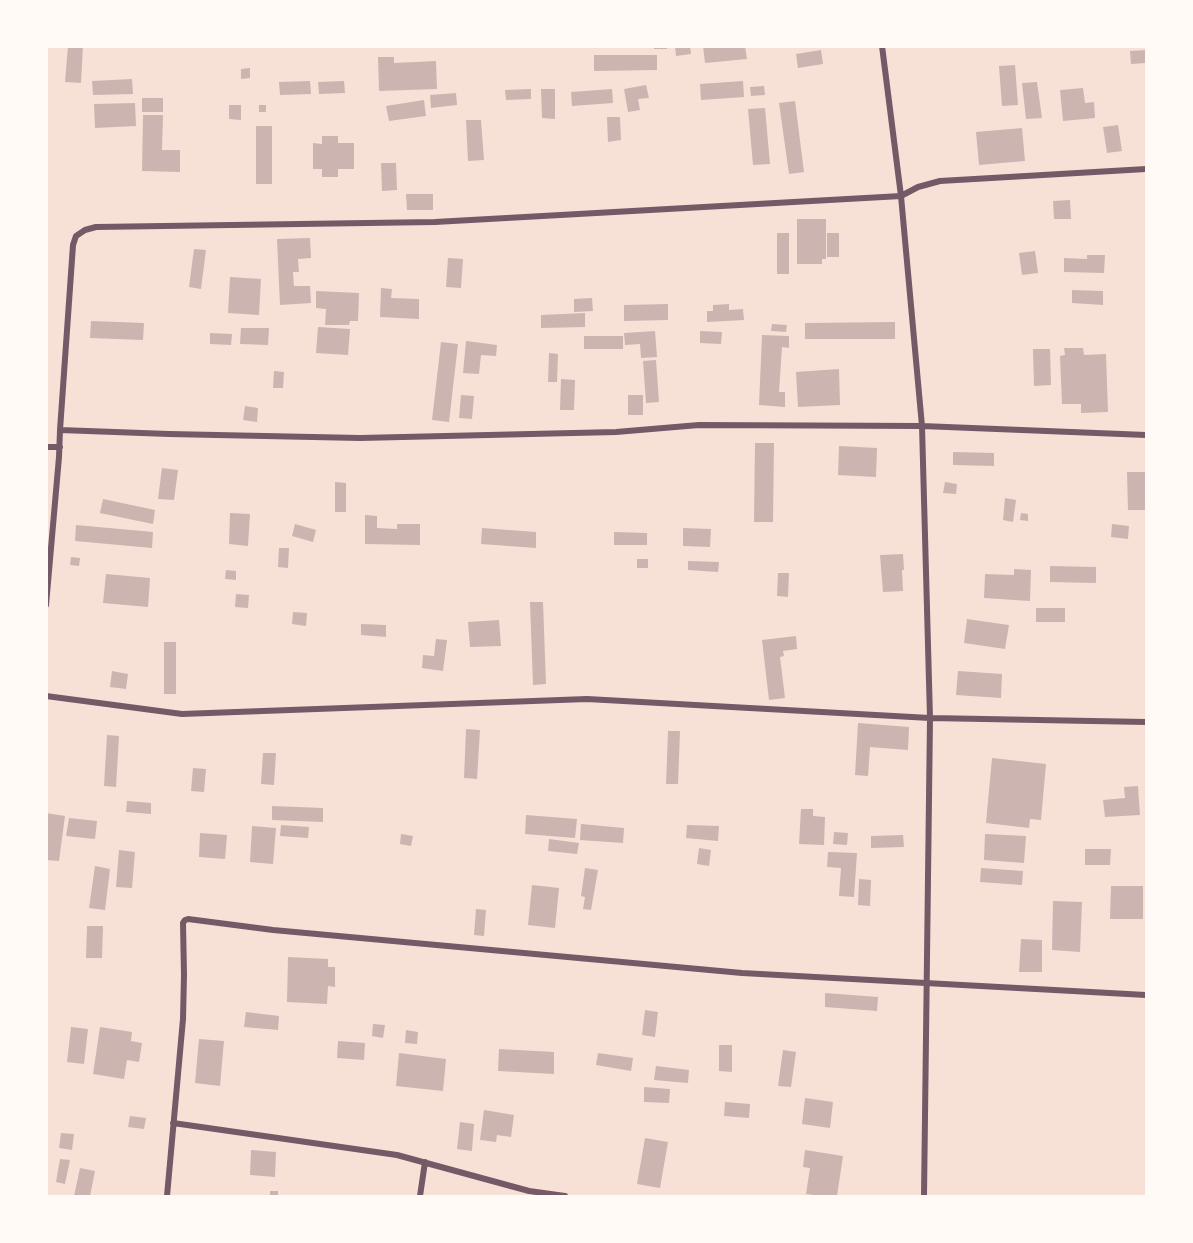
<!DOCTYPE html>
<style>
body{margin:0}
#map{position:relative;width:1193px;height:1243px;overflow:hidden;background:#f7e1d7;font-family:Literata,serif}
canvas{display:block}
.frame{position:absolute;inset:0;border:48px solid #fffaf5;pointer-events:none}
</style>
<div id="map">
<canvas width="1193" height="1243"></canvas>
<div class="frame"></div>
</div>
<script>
const c = document.querySelector('canvas').getContext('2d');
c.lineJoin = 'round';
function paint(path, color) { c.fillStyle = color; c.fill(path, 'evenodd'); }
const poly = rows => new Path2D(rows.map(r => 'M' + r).join(''));
function stroke(path, color, width, dash) { c.strokeStyle = color; c.lineWidth = width; c.lineCap = dash ? 'butt' : 'round'; c.setLineDash(dash || []); c.stroke(path); }
paint(poly([
 [68,46,83,46,81,83,65,82],
 [654,46,667,46,667,49,654,49],
 [675,46,690,46,691,54,676,56],
 [703,46,745,46,747,59,705,63],
 [821,50,823,64,798,68,796,54],
 [1146,50,1146,63,1131,64,1130,51],
 [594,55,657,55,657,70,594,71],
 [378,57,394,57,394,63,436,61,437,89,379,91],
 [1015,65,1018,105,1002,106,999,66],
 [250,68,250,78,241,79,241,69],
 [132,79,133,94,93,95,92,81],
 [310,81,311,94,280,95,279,82],
 [344,81,345,93,319,94,318,82],
 [743,81,744,97,701,100,700,84],
 [1037,82,1042,118,1026,119,1022,83],
 [646,85,649,98,638,99,640,110,628,112,624,89],
 [764,86,765,95,751,96,750,87],
 [1083,88,1085,103,1094,102,1095,118,1063,121,1060,90],
 [531,89,531,99,506,100,505,90],
 [541,89,555,89,555,119,542,118],
 [612,89,613,103,572,106,571,92],
 [456,93,457,105,431,108,430,95],
 [142,98,163,98,163,112,142,112],
 [424,100,426,116,389,121,386,106],
 [795,101,804,172,789,174,779,103],
 [135,103,136,126,95,128,94,104],
 [229,105,241,105,241,120,229,119],
 [259,105,266,105,266,112,259,112],
 [765,108,770,164,753,165,748,109],
 [143,115,163,115,162,150,180,150,180,172,142,171],
 [607,117,620,117,621,140,608,142],
 [466,120,481,120,484,160,468,161],
 [1118,125,1122,151,1107,153,1103,127],
 [256,126,272,126,272,184,256,184],
 [1022,128,1025,161,979,165,976,132],
 [322,136,338,136,338,143,354,143,354,169,338,169,338,177,322,177,322,169,313,169,313,143,322,144],
 [381,163,396,163,397,190,382,191],
 [406,194,433,194,433,210,407,210],
 [1070,200,1071,219,1054,219,1053,201],
 [797,219,826,219,826,259,822,259,822,264,797,264],
 [777,233,789,233,789,274,777,274],
 [827,233,839,233,839,257,827,257],
 [310,238,311,258,298,259,299,272,293,272,294,286,310,286,311,303,280,305,277,239],
 [194,249,206,250,201,289,189,287],
 [1035,251,1038,273,1022,275,1019,253],
 [1087,255,1105,255,1104,273,1064,272,1064,258,1087,259],
 [448,258,463,259,461,288,446,287],
 [230,277,261,279,259,315,228,313],
 [381,288,392,289,391,298,419,299,419,319,380,317],
 [1072,290,1103,291,1103,305,1072,303],
 [316,291,359,293,358,321,350,321,349,325,325,325,326,309,316,308],
 [592,298,593,311,574,312,574,299],
 [668,304,668,320,624,321,624,305],
 [729,304,729,310,743,309,744,320,707,322,707,311,713,311,713,305],
 [585,313,585,327,541,328,541,315],
 [91,321,144,323,143,340,90,338],
 [895,322,895,339,805,339,805,323],
 [772,324,787,325,786,332,771,331],
 [318,327,350,329,348,355,316,353],
 [241,328,269,328,268,345,240,344],
 [655,331,657,357,641,358,640,344,625,345,624,333],
 [700,331,722,332,721,344,700,343],
 [210,333,232,334,231,345,210,344],
 [762,335,789,336,789,348,782,347,779,392,785,392,785,407,759,405],
 [584,336,623,336,623,349,584,349],
 [466,341,497,345,496,356,481,355,479,374,463,373],
 [441,342,458,344,449,422,432,420],
 [1064,348,1083,348,1084,355,1106,354,1108,412,1081,413,1081,404,1062,404,1060,356,1065,355],
 [1033,349,1050,349,1051,385,1034,386],
 [549,353,558,354,557,382,548,382],
 [656,360,659,402,646,403,643,361],
 [839,369,840,405,798,407,796,372],
 [274,371,284,372,283,388,273,388],
 [561,379,575,380,574,410,560,410],
 [461,395,474,396,472,419,459,418],
 [628,395,643,395,643,415,628,415],
 [245,406,258,408,257,422,243,420],
 [755,443,774,443,773,522,754,522],
 [839,446,877,448,876,477,838,475],
 [953,452,994,453,994,466,953,465],
 [162,468,178,470,174,500,158,499],
 [1127,472,1146,472,1146,510,1128,510],
 [335,482,346,483,346,512,335,512],
 [945,482,957,484,956,494,943,493],
 [1005,498,1016,500,1013,522,1003,520],
 [103,499,155,510,153,524,100,513],
 [230,513,250,514,248,546,229,544],
 [1021,513,1028,514,1028,521,1020,520],
 [365,515,377,516,377,528,397,529,397,524,420,524,420,545,365,544],
 [295,524,316,530,313,542,292,536],
 [1112,524,1129,526,1128,539,1111,537],
 [76,525,153,532,152,548,75,541],
 [482,528,536,532,536,548,481,544],
 [683,528,711,529,710,547,683,546],
 [614,532,647,533,647,545,614,545],
 [279,548,289,548,288,568,278,567],
 [903,554,904,570,902,570,903,591,883,592,880,555],
 [71,557,80,558,79,566,70,565],
 [637,559,648,559,648,568,637,568],
 [688,561,719,562,718,572,688,570],
 [1050,566,1096,567,1096,583,1050,582],
 [1014,569,1031,570,1030,601,984,598,985,574,1014,575],
 [226,570,236,571,236,580,225,579],
 [778,573,789,573,788,597,777,596],
 [106,574,150,578,148,607,103,603],
 [236,594,249,595,248,608,235,607],
 [530,602,543,602,546,684,533,685],
 [1036,608,1065,608,1065,622,1036,622],
 [293,612,307,613,306,626,292,624],
 [967,619,1009,625,1005,649,964,643],
 [499,620,501,646,470,647,468,622],
 [361,624,386,625,386,637,361,635],
 [796,636,797,649,783,651,784,656,780,657,785,698,769,700,762,640],
 [436,639,447,640,443,671,422,668,423,655,434,656],
 [164,642,176,642,176,694,164,694],
 [112,671,128,674,126,689,110,687],
 [958,671,1002,674,1001,698,956,695],
 [858,723,909,727,908,750,870,747,868,776,855,775],
 [466,729,480,730,477,779,464,778],
 [668,731,680,731,678,784,666,784],
 [107,735,119,736,116,787,104,786],
 [263,753,276,753,274,785,261,784],
 [992,758,1046,764,1041,820,1030,819,1029,828,986,823],
 [193,768,206,769,204,792,191,791],
 [1138,786,1140,815,1105,817,1103,800,1125,798,1124,787],
 [127,801,151,803,151,814,126,812],
 [272,806,323,808,323,822,272,820],
 [801,809,813,809,813,816,825,817,824,845,799,844],
 [46,813,65,816,59,861,46,860],
 [526,815,577,819,575,838,525,834],
 [69,818,97,821,95,839,66,836],
 [581,824,624,828,623,843,580,840],
 [281,825,309,827,308,838,280,836],
 [687,825,719,826,718,841,686,838],
 [252,826,276,828,273,864,250,862],
 [834,832,848,833,847,845,833,844],
 [200,833,227,835,225,859,199,857],
 [401,834,413,836,411,846,400,844],
 [985,834,1026,836,1024,863,984,860],
 [903,835,904,847,871,848,871,836],
 [549,839,579,843,577,854,548,851],
 [699,848,711,850,709,866,697,864],
 [1085,849,1111,849,1110,865,1085,865],
 [119,850,135,852,132,888,116,887],
 [828,852,857,853,854,897,839,896,841,868,827,867],
 [95,866,110,869,105,910,89,908],
 [585,868,598,870,591,910,583,909,585,897,581,896],
 [981,868,1023,871,1022,885,980,882],
 [859,879,871,880,870,906,858,905],
 [532,885,559,888,555,928,528,925],
 [1111,886,1143,886,1143,919,1110,919],
 [1053,901,1082,902,1080,952,1052,950],
 [476,909,486,910,484,936,474,935],
 [87,926,103,926,102,958,86,958],
 [1021,939,1042,940,1042,972,1019,972],
 [288,957,328,959,328,967,335,967,335,987,328,986,327,1004,287,1002],
 [825,993,878,997,877,1011,825,1007],
 [645,1010,658,1012,655,1037,642,1035],
 [246,1012,279,1016,278,1030,244,1027],
 [373,1024,385,1025,383,1038,372,1036],
 [71,1027,88,1029,84,1064,67,1062],
 [100,1027,132,1032,131,1041,142,1043,139,1062,127,1060,124,1079,93,1074],
 [406,1030,418,1032,417,1044,405,1043],
 [199,1039,224,1041,220,1086,195,1083],
 [338,1041,365,1043,364,1060,337,1058],
 [719,1045,732,1045,732,1072,719,1071],
 [499,1049,554,1052,554,1074,498,1071],
 [783,1050,796,1052,791,1087,778,1086],
 [399,1053,446,1059,443,1091,396,1086],
 [598,1053,633,1058,631,1071,596,1065],
 [656,1066,689,1070,688,1083,654,1080],
 [644,1087,670,1089,669,1103,644,1102],
 [805,1098,833,1102,830,1128,802,1124],
 [725,1102,750,1104,749,1118,724,1116],
 [484,1110,514,1115,511,1137,497,1135,496,1142,480,1140],
 [130,1116,146,1118,144,1129,128,1127],
 [460,1122,474,1124,472,1151,457,1149],
 [61,1133,74,1134,72,1150,59,1148],
 [645,1138,668,1142,660,1188,637,1184],
 [251,1150,276,1152,275,1177,250,1175],
 [805,1150,843,1156,837,1196,821,1196,806,1194,810,1168,803,1167],
 [60,1159,70,1160,65,1184,56,1182],
 [80,1168,95,1171,90,1196,74,1196],
 [270,1191,278,1191,278,1196,270,1196]
]), '#ccb4b1');
stroke(poly([
 [882,46,901,196,922,426,930,718,924,1196],
 [60,430,73,245,76,236,85,230,96,227,435,222,901,196,918,187,940,181,1146,169],
 [46,447,60,447],
 [46,605,59,457,60,430,169,434,360,438,616,432,699,425,922,426,1146,435],
 [46,696,182,714,587,699,930,718,1146,722],
 [173,1123,397,1155,529,1191,565,1196],
 [167,1196,183,1019,184,975,183,923,185,920,188,919,273,930,742,973,1146,995],
 [420,1196,425,1162]
]), '#755966', 6);
</script>
